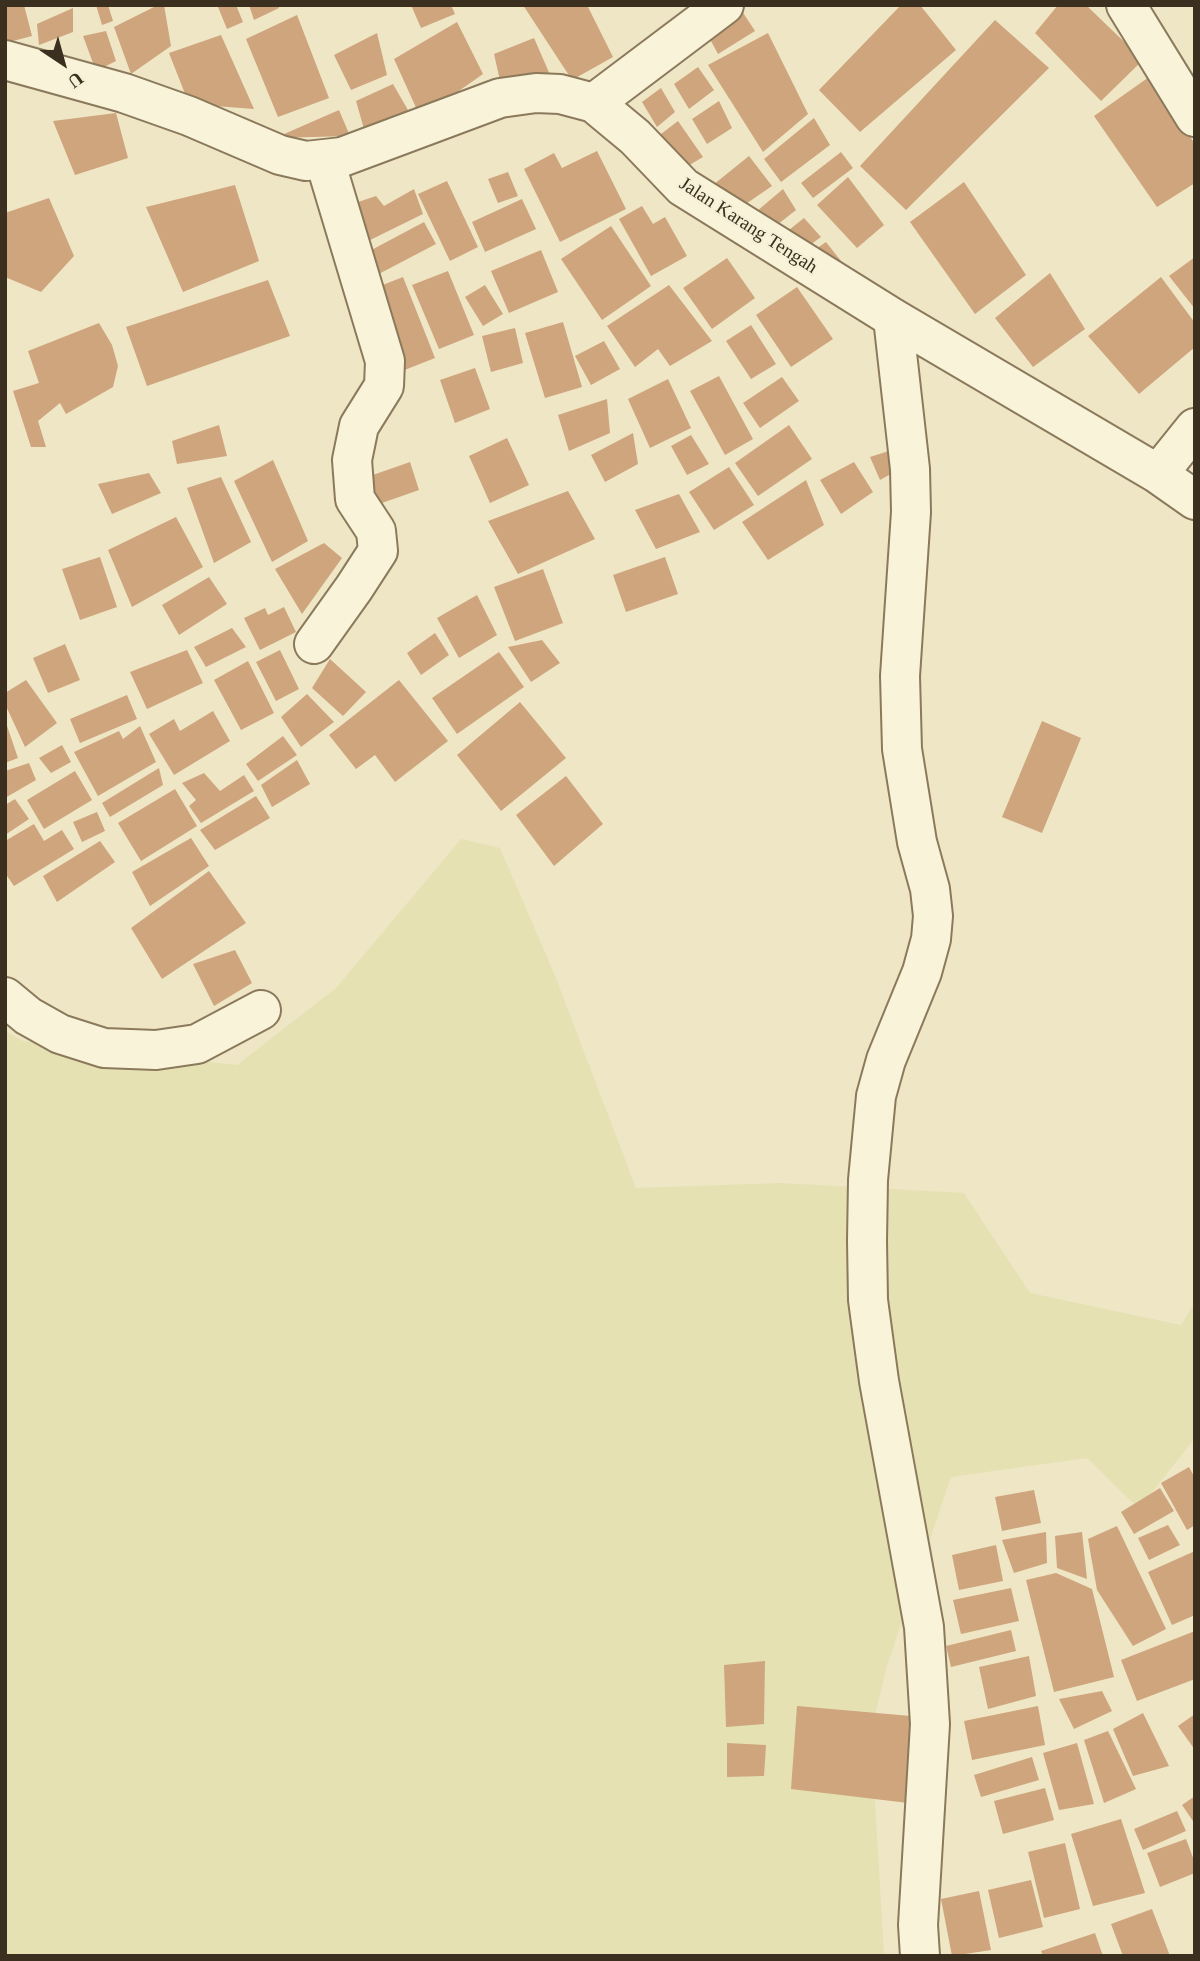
<!DOCTYPE html>
<style>
body{margin:0}
#map{position:relative;width:1200px;height:1961px;overflow:hidden;background:#efe6c6;font-family:Georgia,serif}
canvas{display:block}
.frame{position:absolute;inset:0;border:7px solid #3b2f1f;pointer-events:none}
.north{position:absolute;left:28px;top:28px;width:70px;height:70px;-webkit-text-stroke:5px #f6f0d6;paint-order:stroke;rotate:144deg;font-size:19px;font-weight:700;line-height:28px;text-align:center;color:#3b2f1f}
.north::after{content:'';display:block;margin:auto;width:24px;height:32px;background:#3b2f1f;clip-path:polygon(50% 0,100% 100%,50% 72%,0 100%)}
</style>
<div id="map">
<canvas width="1200" height="1961"></canvas>
<div class="frame"></div>
<div class="north">U</div>
</div>
<script>
const c = document.querySelector('canvas').getContext('2d');
c.lineJoin = 'round';
function paint(path, color) { c.fillStyle = color; c.fill(path, 'evenodd'); }
const poly = rows => new Path2D(rows.map(r => 'M' + r).join(''));
function stroke(path, color, width, dash) { c.strokeStyle = color; c.lineWidth = width; c.lineCap = dash ? 'butt' : 'round'; c.setLineDash(dash || []); c.stroke(path); }
function drawText(font, color, halo, rows, align = 'center') {
  c.font = font + ' Georgia,serif'; c.lineWidth = 5; c.setLineDash([]); c.textBaseline = 'middle'; c.strokeStyle = halo; c.fillStyle = color; for (const [text, x, y, turn = 0] of rows) {
    c.save(); c.translate(x, y); c.rotate((+turn || 0) * Math.PI / 180); c.textAlign = isNaN(turn) ? turn : align; if (halo) c.strokeText(text, 0, 0); c.fillText(text, 0, 0); c.restore();
  }
}
paint(poly([
 [461,839,500,848,554,973,636,1188,781,1183,964,1193,1030,1293,1181,1325,1195,1302,1195,1438,1139,1509,1087,1458,951,1477,887,1666,871,1732,884,1956,5,1956,5,1031,23,1041,237,1065,336,988]
]), '#e5e1b3');
paint(poly([
 [5,5,24,5,32,36,5,43],
 [96,5,108,5,113,21,102,25],
 [158,5,164,5,171,46,131,74,114,27],
 [220,5,236,5,243,22,227,29,218,7],
 [249,5,278,5,279,8,254,20],
 [411,5,451,5,455,14,421,28],
 [523,5,587,5,613,57,572,80],
 [738,5,755,31,718,54,704,28],
 [901,5,920,5,956,50,860,132,819,90],
 [1058,5,1086,5,1143,60,1101,101,1035,33],
 [73,8,73,32,39,45,37,24],
 [297,15,329,98,278,117,246,39],
 [995,20,1049,68,906,210,860,166],
 [457,22,483,74,436,107,418,112,394,59],
 [106,31,116,61,96,71,83,36],
 [377,33,387,75,351,90,334,55],
 [768,33,808,114,763,152,708,65],
 [221,35,254,109,189,104,169,53],
 [534,38,551,77,501,85,494,54],
 [698,67,714,90,689,109,674,84],
 [1149,77,1195,144,1195,183,1157,207,1094,116],
 [393,84,412,117,366,136,356,101],
 [661,88,675,112,657,127,642,102],
 [719,101,732,128,707,144,692,119],
 [339,110,350,136,275,138],
 [116,113,128,158,75,175,53,121],
 [814,118,830,145,781,182,764,159],
 [678,121,703,157,686,167,661,134],
 [597,151,626,209,560,242,524,169,554,153,562,168],
 [841,152,853,168,813,198,801,183],
 [749,156,772,186,737,210,713,185],
 [508,172,518,196,498,203,488,179],
 [848,177,884,225,857,248,817,205],
 [447,181,478,247,450,261,418,194],
 [964,182,1026,275,975,314,910,222],
 [235,185,259,261,183,292,146,207],
 [414,189,423,214,362,244,340,208,376,196,384,206],
 [783,189,796,210,768,232,750,217],
 [49,198,74,256,41,292,5,277,5,213],
 [522,199,536,229,485,252,472,222],
 [642,206,653,224,665,217,687,256,651,276,619,219],
 [804,218,821,237,799,253,779,238],
 [424,222,436,244,373,277,362,255],
 [611,226,651,286,602,320,561,259],
 [826,242,841,261,829,274,807,255],
 [541,250,558,292,509,313,491,271],
 [1195,257,1195,309,1169,276],
 [727,258,755,298,712,329,683,288],
 [448,271,474,335,439,349,412,285],
 [1050,273,1085,329,1033,367,995,318],
 [403,277,435,358,402,371,370,290],
 [1161,277,1195,323,1195,347,1139,394,1088,336],
 [268,280,290,336,147,386,126,327],
 [485,285,503,314,483,326,465,297],
 [669,285,712,341,670,366,658,349,635,367,607,326],
 [797,287,833,339,791,367,756,315],
 [563,322,582,387,545,398,525,333],
 [99,323,112,345,118,366,113,387,66,414,60,403,38,421,46,447,31,447,13,391,39,383,28,351],
 [751,325,776,364,751,379,726,341],
 [515,328,523,363,491,372,482,336],
 [604,341,620,369,591,385,575,356],
 [475,368,490,409,455,423,440,380],
 [719,376,753,439,725,455,690,391],
 [782,377,799,401,760,428,743,403],
 [668,379,691,428,650,448,628,399],
 [607,399,610,433,569,451,558,415],
 [219,425,227,456,177,464,172,441],
 [789,425,812,459,758,496,735,463],
 [633,433,638,464,605,482,591,455],
 [691,435,709,464,687,475,671,446],
 [507,438,529,485,490,503,469,456],
 [898,448,902,468,880,480,870,457],
 [273,460,308,541,272,562,234,481],
 [410,462,419,490,379,504,370,476],
 [854,462,873,492,841,514,820,480],
 [729,467,754,505,714,530,689,492],
 [149,473,161,493,112,514,98,484],
 [221,477,251,542,214,563,187,488],
 [806,480,824,525,768,560,742,522],
 [568,491,595,539,518,574,488,521],
 [679,494,700,532,656,549,635,510],
 [176,517,203,567,132,607,108,550],
 [324,543,342,558,302,614,275,569],
 [100,557,117,607,80,620,62,569],
 [665,557,678,594,626,612,613,575],
 [543,569,563,623,515,641,494,587],
 [209,577,227,604,179,635,162,605],
 [477,595,497,635,459,658,437,618],
 [284,607,296,632,260,650,244,618,265,608,268,615],
 [232,628,246,647,206,667,194,647],
 [435,633,449,655,421,675,407,653],
 [542,640,560,663,531,682,508,647],
 [65,644,80,680,48,693,33,658],
 [187,650,203,683,147,709,130,672],
 [280,650,299,689,276,701,256,662],
 [499,652,524,687,457,734,432,698],
 [330,659,366,692,343,716,312,688],
 [248,661,274,713,241,730,214,680],
 [26,680,57,723,25,747,5,704,5,693],
 [399,680,448,741,395,782,375,755,356,769,329,735],
 [307,694,334,722,301,747,281,717],
 [127,695,137,719,80,743,70,719],
 [520,702,566,758,501,811,457,755],
 [213,711,230,741,174,775,149,734,174,719,180,731],
 [5,720,18,758,5,763],
 [1042,721,1081,738,1042,833,1002,817],
 [140,726,156,762,98,796,74,752,119,731,123,739],
 [283,736,297,755,258,781,246,764],
 [62,745,71,762,51,773,39,758],
 [297,760,310,784,272,807,261,785],
 [29,763,36,780,5,798,5,771],
 [159,768,163,785,110,817,102,803],
 [75,771,92,800,44,829,27,800],
 [204,773,220,791,244,775,254,791,201,823,189,806,196,800,182,783],
 [566,776,603,824,554,866,516,815],
 [175,789,197,826,141,861,118,823],
 [256,796,270,818,215,850,200,830],
 [15,799,29,819,5,835,5,805],
 [97,812,105,831,82,842,73,822],
 [34,824,44,841,62,830,74,849,14,886,5,873,5,841],
 [191,838,209,866,150,906,132,872],
 [100,841,115,862,57,902,43,876],
 [209,871,246,923,162,979,131,928],
 [235,950,252,983,214,1006,193,964],
 [1189,1467,1195,1478,1195,1525,1187,1530,1161,1483],
 [1160,1488,1174,1511,1134,1534,1121,1512],
 [1034,1490,1041,1523,1002,1531,995,1497],
 [1168,1525,1180,1545,1149,1560,1138,1538],
 [1117,1526,1166,1629,1133,1646,1097,1590,1088,1539],
 [1046,1532,1047,1563,1014,1573,1002,1540],
 [1082,1532,1087,1579,1057,1568,1055,1536],
 [996,1545,1003,1581,959,1590,952,1555],
 [1195,1551,1195,1615,1172,1625,1148,1572],
 [1056,1573,1092,1589,1114,1677,1054,1692,1026,1580],
 [1011,1588,1019,1621,961,1634,953,1600],
 [1011,1630,1016,1651,951,1667,946,1646],
 [1195,1631,1195,1679,1137,1701,1121,1660],
 [1029,1656,1036,1696,988,1709,979,1667],
 [765,1661,764,1724,726,1727,724,1665],
 [1102,1691,1112,1711,1074,1729,1059,1699],
 [797,1706,922,1717,908,1803,791,1789],
 [1038,1706,1045,1745,972,1760,964,1721],
 [1143,1713,1169,1766,1133,1776,1113,1729],
 [1195,1714,1195,1750,1178,1726],
 [1108,1731,1136,1789,1104,1803,1084,1740],
 [727,1743,766,1745,764,1776,727,1777],
 [1077,1743,1094,1804,1059,1810,1043,1753],
 [1032,1757,1039,1780,981,1797,974,1775],
 [1045,1788,1054,1820,1003,1834,994,1801],
 [1195,1796,1195,1824,1182,1805],
 [1177,1811,1186,1831,1143,1850,1134,1829],
 [1121,1819,1145,1893,1093,1906,1071,1834],
 [1186,1839,1195,1863,1195,1873,1160,1887,1147,1853],
 [1065,1843,1080,1909,1044,1918,1028,1852],
 [1031,1880,1043,1927,999,1938,988,1890],
 [979,1891,991,1950,952,1956,941,1899],
 [1152,1909,1170,1956,1123,1956,1111,1924],
 [1095,1933,1103,1956,1043,1956,1041,1951]
]), '#cea57c');
const minor = poly([
 [1126,5,1195,117],
 [5,60,124,93,189,116,280,155,306,161,342,157,500,98,536,93,560,94,594,103,635,137,683,187,893,318,1158,474,1195,500],
 [594,103,724,5],
 [893,318,910,469,911,512,900,676,902,749,917,842,930,889,933,916,931,939,922,972,886,1060,876,1096,868,1180,867,1241,868,1300,879,1381,924,1627,930,1724,918,1925,920,1956],
 [1158,474,1195,428],
 [314,644,354,588,378,551,376,531,355,499,352,460,359,426,384,386,385,361,325,161],
 [5,997,28,1016,60,1034,104,1048,156,1050,197,1044,261,1010]
]);
stroke(minor, '#8b795b', 42);
stroke(minor, '#f9f3da', 38);
drawText('19px', '#3b2f1f', '#f6f0d6', [
 ["Jalan Karang Tengah",748,226,33]
]);
</script>
